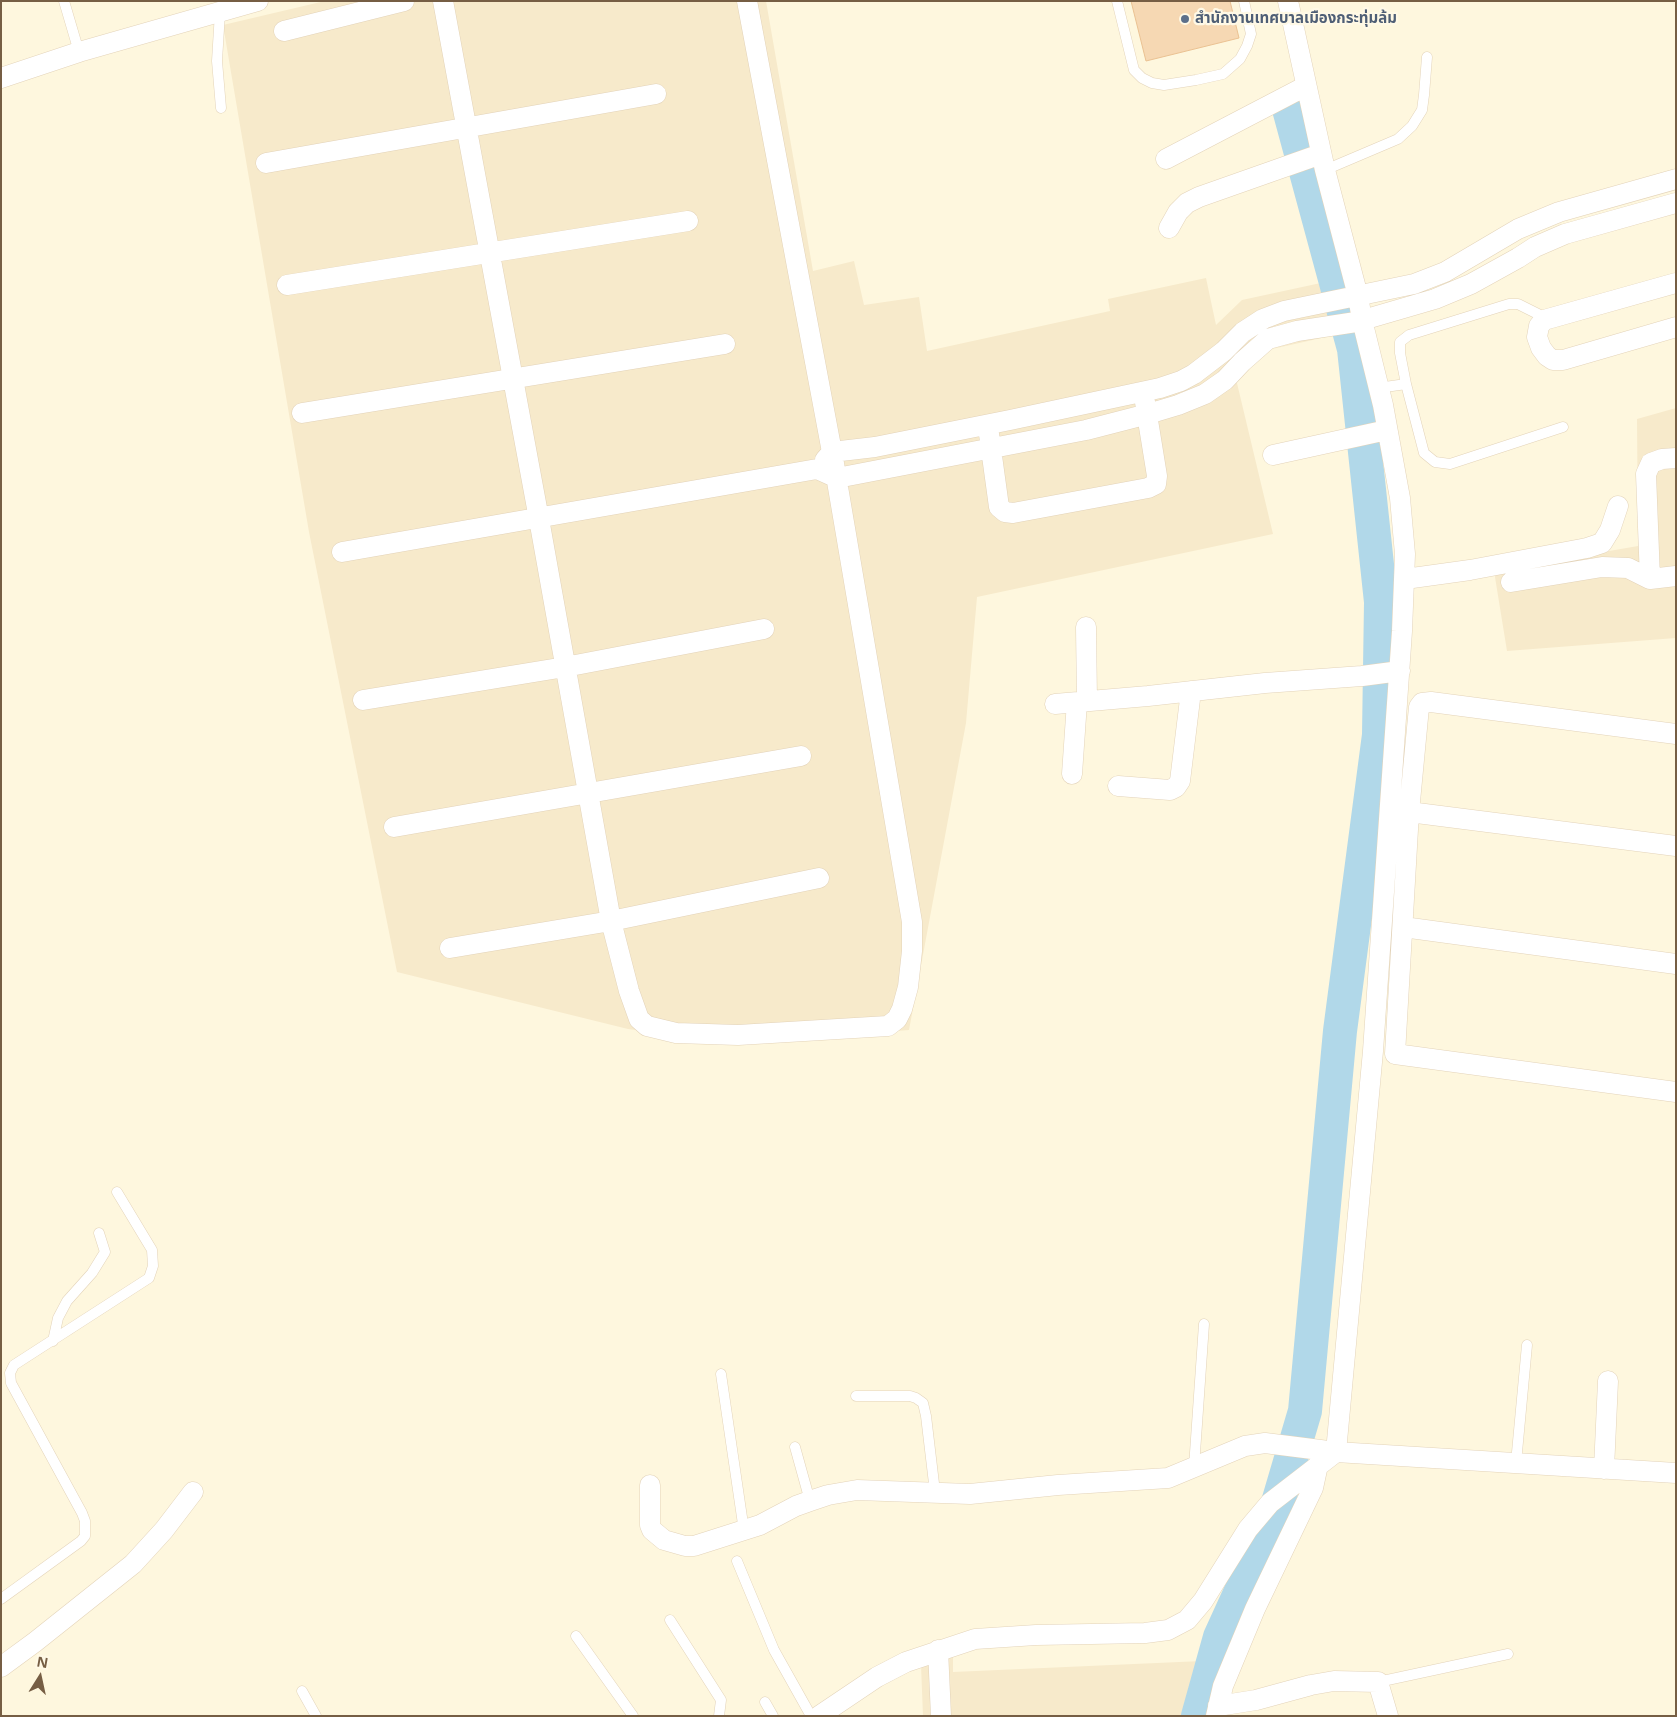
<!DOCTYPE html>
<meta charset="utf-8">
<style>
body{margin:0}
#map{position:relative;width:1677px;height:1717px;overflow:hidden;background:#fef7de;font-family:"Open Sans",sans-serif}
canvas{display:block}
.frame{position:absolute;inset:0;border:2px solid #765e44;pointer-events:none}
.north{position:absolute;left:15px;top:1652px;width:50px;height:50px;-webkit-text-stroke:4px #fff9e6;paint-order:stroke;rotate:10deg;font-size:14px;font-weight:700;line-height:20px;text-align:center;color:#765e44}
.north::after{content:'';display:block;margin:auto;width:18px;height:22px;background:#765e44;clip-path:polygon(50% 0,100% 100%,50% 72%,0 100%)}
</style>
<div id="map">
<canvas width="1677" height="1717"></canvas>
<div class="frame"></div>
<div class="north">N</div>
</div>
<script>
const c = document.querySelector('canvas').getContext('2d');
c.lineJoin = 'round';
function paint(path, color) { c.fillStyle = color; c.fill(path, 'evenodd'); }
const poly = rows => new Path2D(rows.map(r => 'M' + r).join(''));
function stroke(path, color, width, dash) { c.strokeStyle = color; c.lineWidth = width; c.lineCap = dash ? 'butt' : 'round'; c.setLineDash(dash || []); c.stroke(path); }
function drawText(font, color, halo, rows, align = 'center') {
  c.font = font + ' "Open Sans","Noto Sans Thai",sans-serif'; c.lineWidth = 4.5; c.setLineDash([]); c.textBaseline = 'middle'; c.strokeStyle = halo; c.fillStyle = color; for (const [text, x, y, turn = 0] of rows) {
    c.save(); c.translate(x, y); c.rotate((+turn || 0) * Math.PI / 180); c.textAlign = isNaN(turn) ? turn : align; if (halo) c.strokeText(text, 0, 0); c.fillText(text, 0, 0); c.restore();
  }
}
paint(poly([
 [325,1,766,1,813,271,854,261,864,305,919,297,927,351,1110,311,1108,299,1206,278,1216,325,1242,300,1330,281,1344,333,1272,349,1236,379,1273,534,977,597,966,723,909,1030,736,1043,628,1029,397,972,309,532,223,25],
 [1676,408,1676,638,1507,651,1494,571,1638,546,1637,419],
 [953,1651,953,1672,1202,1661,1184,1704,1184,1716,923,1716,921,1665]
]), '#f7eacb');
stroke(poly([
 [1198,1716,1220,1637,1272,1523,1305,1411,1340,1031,1379,735,1381,602,1354,349,1289,109]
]), '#b1d8e9', 34);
const building = poly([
 [1131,1,1230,1,1239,38,1146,61,1131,1]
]);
paint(building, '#f6d8b3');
stroke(building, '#eac192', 1);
const service = poly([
 [64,1,79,52],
 [1117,1,1134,70,1142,78,1152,83,1164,85,1196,80,1223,74,1240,59,1247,46,1251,34,1244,1],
 [220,12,217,61,221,108],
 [1325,170,1398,139,1412,126,1422,110,1424,95,1427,57],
 [1406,384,1400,353,1400,342,1409,335,1509,304,1518,304,1548,319],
 [1378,388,1406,384,1424,453,1435,462,1450,464,1563,427],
 [53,1341,58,1318,67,1301,92,1273,105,1252,99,1233],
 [721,1374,744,1531],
 [856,1396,910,1396,916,1398,923,1403,926,1416,935,1492],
 [795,1447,810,1501],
 [1516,1463,1527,1345],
 [1194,1467,1204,1324],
 [737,1561,774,1650,811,1716],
 [1,1599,81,1541,85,1536,85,1521,82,1513,11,1383,10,1373,14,1365,149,1278,153,1266,152,1250,117,1192],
 [670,1620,721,1700,719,1716],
 [576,1636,633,1716],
 [1378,1682,1508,1654],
 [302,1691,316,1716],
 [765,1702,773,1716]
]);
const minor = poly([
 [443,1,539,519,611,921,629,991,639,1019,647,1026,676,1033,738,1035,888,1026,897,1019,902,1009,908,987,912,951,912,922,832,452,747,1],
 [284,31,404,1],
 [1,78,79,52,258,1],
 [1166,159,1306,86],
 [266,163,656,94],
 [1169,228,1178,212,1187,203,1199,197,1321,154],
 [1676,283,1544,320,1539,326,1537,337,1541,348,1547,356,1553,360,1563,360,1676,327],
 [287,285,688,221],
 [302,413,725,344],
 [989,434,999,507,1005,512,1013,513,1148,488,1156,484,1157,476,1145,402],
 [1273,455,1387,430],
 [1676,458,1662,459,1651,463,1646,474,1650,579,1676,576],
 [825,460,832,452,875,447,1010,420,1160,388,1181,381,1194,374,1224,351,1243,332,1263,319,1284,311,1414,284,1445,272,1518,229,1559,212,1676,179],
 [342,552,817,469,837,478,1086,430,1148,414,1178,405,1205,394,1225,380,1242,362,1268,339,1297,331,1356,322,1435,299,1471,284,1518,258,1535,247,1565,234,1676,203],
 [1405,579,1470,570,1587,548,1602,543,1610,530,1618,506],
 [1511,582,1602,567,1628,568,1650,579],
 [1086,627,1087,701],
 [363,700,565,667,764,629],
 [1055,704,1148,696,1265,683,1362,676,1400,671],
 [1676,734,1431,702,1422,703,1419,707,1409,812,1395,1054,1676,1092],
 [1072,774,1077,702],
 [1118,786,1170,790,1176,787,1180,781,1191,691],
 [1409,812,1676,846],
 [394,827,801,756],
 [1403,927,1676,964],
 [450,948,611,921,819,878],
 [1604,1469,1608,1381],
 [650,1485,650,1525,652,1530,664,1540,685,1546,694,1546,760,1525,796,1506,810,1501,828,1495,857,1490,970,1494,1058,1485,1168,1478,1245,1446,1265,1443,1336,1452,1373,1051,1402,631,1405,554,1400,498,1383,405,1362,320,1358,296,1325,170,1288,1],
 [938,1650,941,1716],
 [1,1667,35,1642,133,1564,164,1530,193,1492],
 [1218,1706,1256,1700,1311,1685,1334,1681,1378,1682,1388,1716],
 [819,1716,877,1677,906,1662,975,1639,1036,1635,1145,1633,1168,1630,1187,1620,1203,1601,1248,1529,1270,1503,1336,1452,1676,1473],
 [1216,1716,1223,1686,1255,1609,1313,1488,1318,1465]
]);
stroke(service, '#e3d3b9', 11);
stroke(minor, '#e3d3b9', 21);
stroke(service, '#fff', 10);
stroke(minor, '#fff', 20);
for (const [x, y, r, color] of [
 [1185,19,5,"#5c6f8a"]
]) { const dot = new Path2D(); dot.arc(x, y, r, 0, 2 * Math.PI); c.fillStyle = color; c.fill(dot); stroke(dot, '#fff9e6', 2); }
drawText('bold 15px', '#4e5e75', '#fff9e6', [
 ["สำนักงานเทศบาลเมืองกระทุ่มล้ม",1195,19]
], 'left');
</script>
